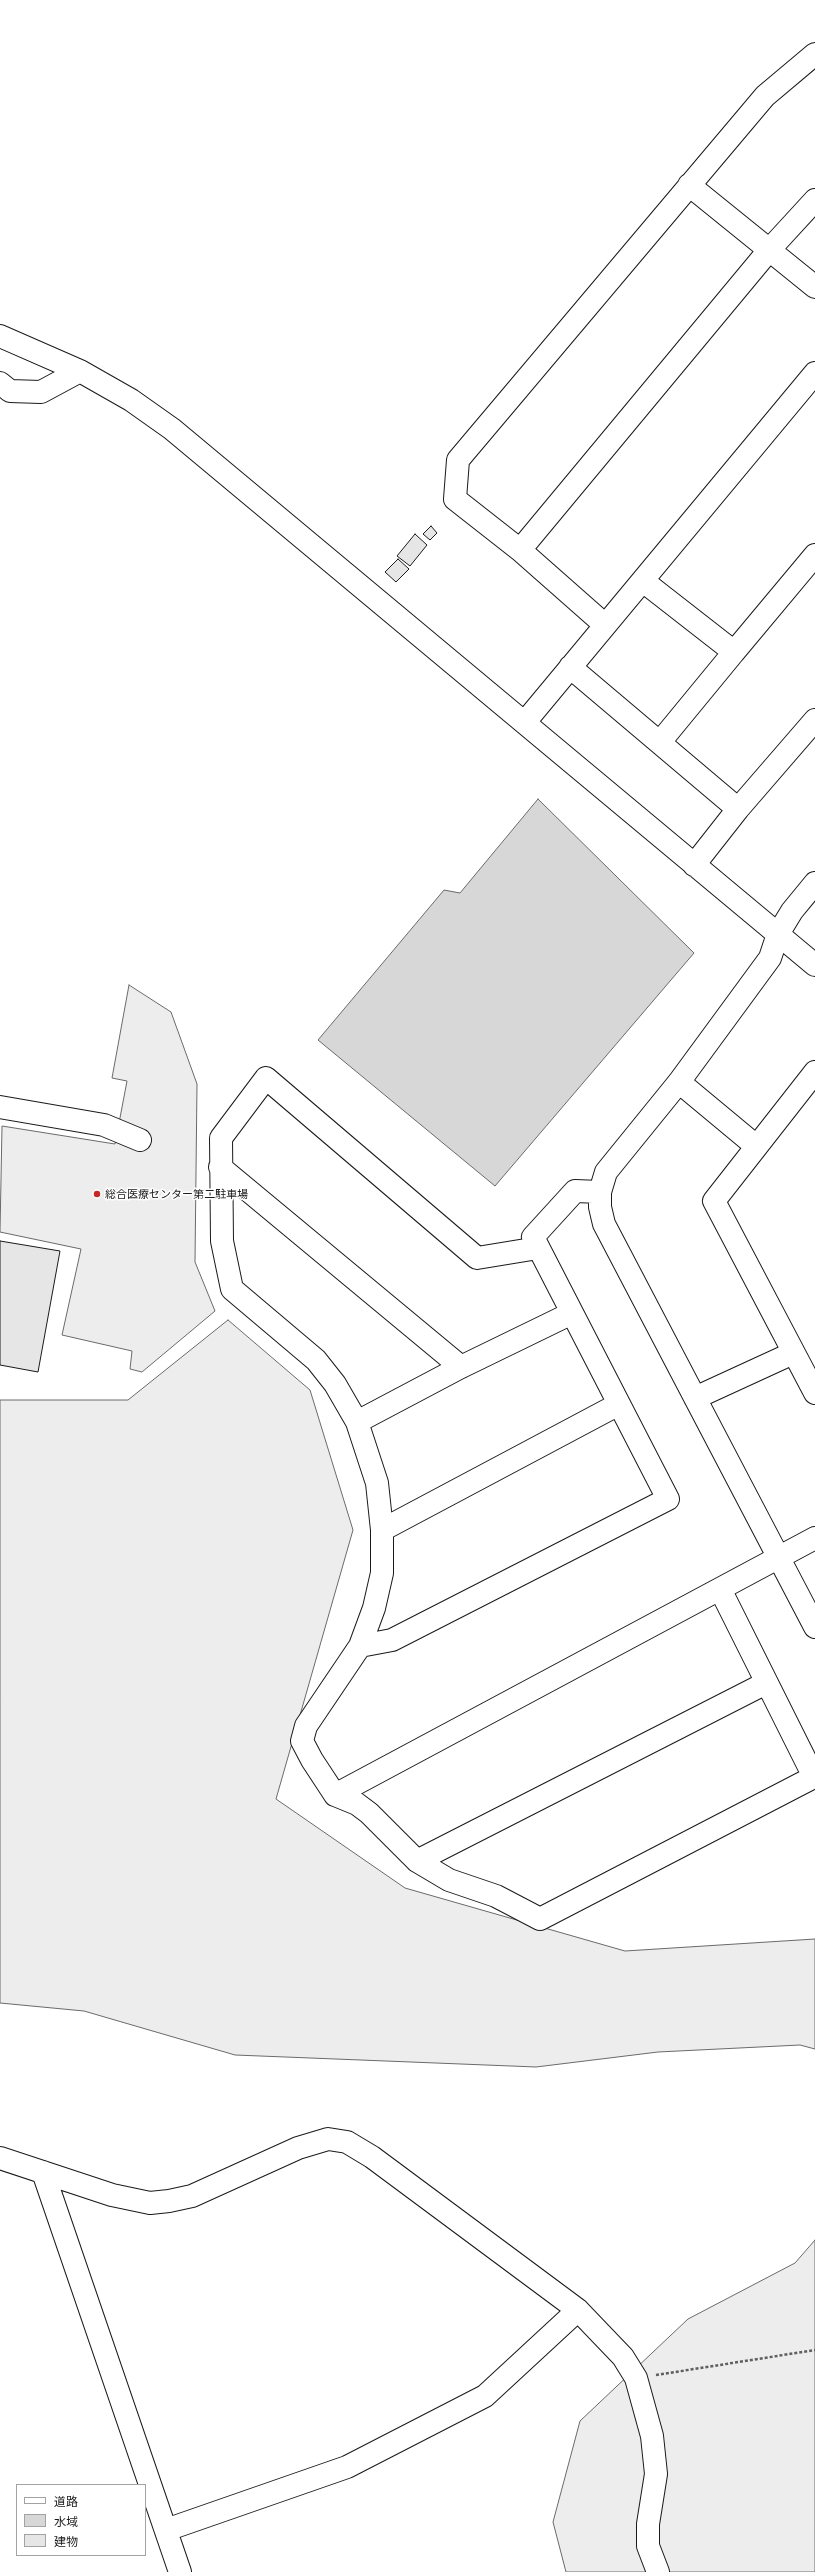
<!DOCTYPE html>
<meta charset="utf-8">
<style>
body{margin:0}
#map{position:relative;width:815px;height:2572px;overflow:hidden;background:#fff;font-family:Commissioner,"Noto Sans JP",sans-serif}
canvas{display:block}
.legend{position:absolute;left:16px;top:2484px;width:130px;height:72px;box-sizing:border-box;background:#fff;border:1px solid #a3a3a3;margin:0;padding:5px 7px;list-style:none;font-size:12px;color:#1a1a1a}
.legend li{display:flex;align-items:center;gap:8px;height:20px}
.legend b{width:20px;border:1px solid #a3a3a3}
</style>
<div id="map">
<canvas width="815" height="2572"></canvas>
<ul class="legend">
<li><b style="height:5px;background:#fff"></b>道路</li>
<li><b style="height:11px;background:#d7d7d7"></b>水域</li>
<li><b style="height:11px;background:#e6e6e6"></b>建物</li>
</ul>
</div>
<script>
const c = document.querySelector('canvas').getContext('2d');
c.lineJoin = 'round';
function paint(path, color) { c.fillStyle = color; c.fill(path, 'evenodd'); }
const poly = rows => new Path2D(rows.map(r => 'M' + r).join(''));
function stroke(path, color, width, dash) { c.strokeStyle = color; c.lineWidth = width; c.lineCap = dash ? 'butt' : 'round'; c.setLineDash(dash || []); c.stroke(path); }
function drawText(font, color, halo, rows, align = 'center') {
  c.font = font + ' Commissioner,"Noto Sans JP",sans-serif'; c.lineWidth = 3; c.setLineDash([]); c.textBaseline = 'middle'; c.strokeStyle = halo; c.fillStyle = color; for (const [text, x, y, turn = 0] of rows) {
    c.save(); c.translate(x, y); c.rotate((+turn || 0) * Math.PI / 180); c.textAlign = isNaN(turn) ? turn : align; if (halo) c.strokeText(text, 0, 0); c.fillText(text, 0, 0); c.restore();
  }
}
const built = poly([
 [129,985,171,1012,197,1084,195,1262,215,1311,142,1372,130,1369,132,1351,62,1335,81,1249,0,1232,2,1126,115,1144,127,1081,112,1078,129,985],
 [228,1320,310,1390,353,1530,276,1799,405,1888,625,1951,815,1939,815,2049,800,2045,658,2052,536,2067,235,2055,84,2011,0,2003,0,1400,128,1400,228,1320],
 [815,2240,815,2572,566,2572,553,2522,580,2421,688,2319,795,2263,815,2240]
]);
paint(built, '#ededed');
stroke(built, '#6a6a6a', 1);
const water = poly([
 [538,799,694,953,495,1186,318,1040,444,890,460,893,538,799]
]);
paint(water, '#d7d7d7');
stroke(water, '#6a6a6a', 1);
const building = poly([
 [431,526,437,533,430,540,423,534,431,526],
 [415,534,427,545,410,566,397,556,415,534],
 [398,559,409,569,396,582,385,572,398,559],
 [0,1241,60,1251,38,1372,0,1365,0,1241]
]);
paint(building, '#e6e6e6');
stroke(building, '#1a1a1a', 1);
const minor = poly([
 [689,185,815,287],
 [0,336,80,371,131,400,172,429,815,965],
 [0,383,10,391,41,392,80,371],
 [520,550,770,249,815,200],
 [643,581,734,652,815,555],
 [605,625,520,550,455,499,458,460,765,96,815,54],
 [570,667,738,809],
 [525,722,815,373],
 [660,742,734,652],
 [694,865,738,809,815,720],
 [815,883,792,911,778,934,770,958,679,1082,606,1172,600,1192,600,1207,604,1224,815,1627],
 [815,1072,714,1201,815,1393],
 [679,1082,756,1146],
 [0,1107,104,1125,140,1140],
 [220,1167,461,1367],
 [538,1248,477,1258,266,1078,221,1138,222,1241,232,1289,316,1360,335,1384,357,1422,377,1483,382,1530,382,1573,374,1608,360,1646,306,1726,302,1741,312,1760,335,1795,357,1804,369,1813,417,1861,449,1880,496,1896,540,1919,814,1777,720,1589],
 [695,1398,793,1353],
 [357,1422,461,1367,572,1313],
 [382,1530,619,1404],
 [360,1646,392,1640,668,1499,533,1237,575,1191,600,1192],
 [335,1795,815,1538],
 [417,1861,766,1683],
 [0,2158,112,2195,150,2203,169,2201,192,2196,298,2148,328,2139,347,2142,372,2157,578,2310,623,2357,636,2378,652,2436,656,2474,648,2524,648,2546,658,2572],
 [43,2172,180,2572],
 [166,2530,347,2467,485,2396,578,2310]
]);
stroke(minor, '#1a1a1a', 24);
stroke(poly([
 [656,2375,815,2350]
]), '#5f5f5f', 2.5, [3, 2]);
stroke(minor, '#fff', 22);
for (const [x, y, r, color] of [
 [97,1194,4,"#c62828"]
]) { const dot = new Path2D(); dot.arc(x, y, r, 0, 2 * Math.PI); c.fillStyle = color; c.fill(dot); stroke(dot, '#fff', 1.5); }
drawText('11px', '#1a1a1a', '#fff', [
 ["総合医療センター第二駐車場",105,1194]
], 'left');
</script>
